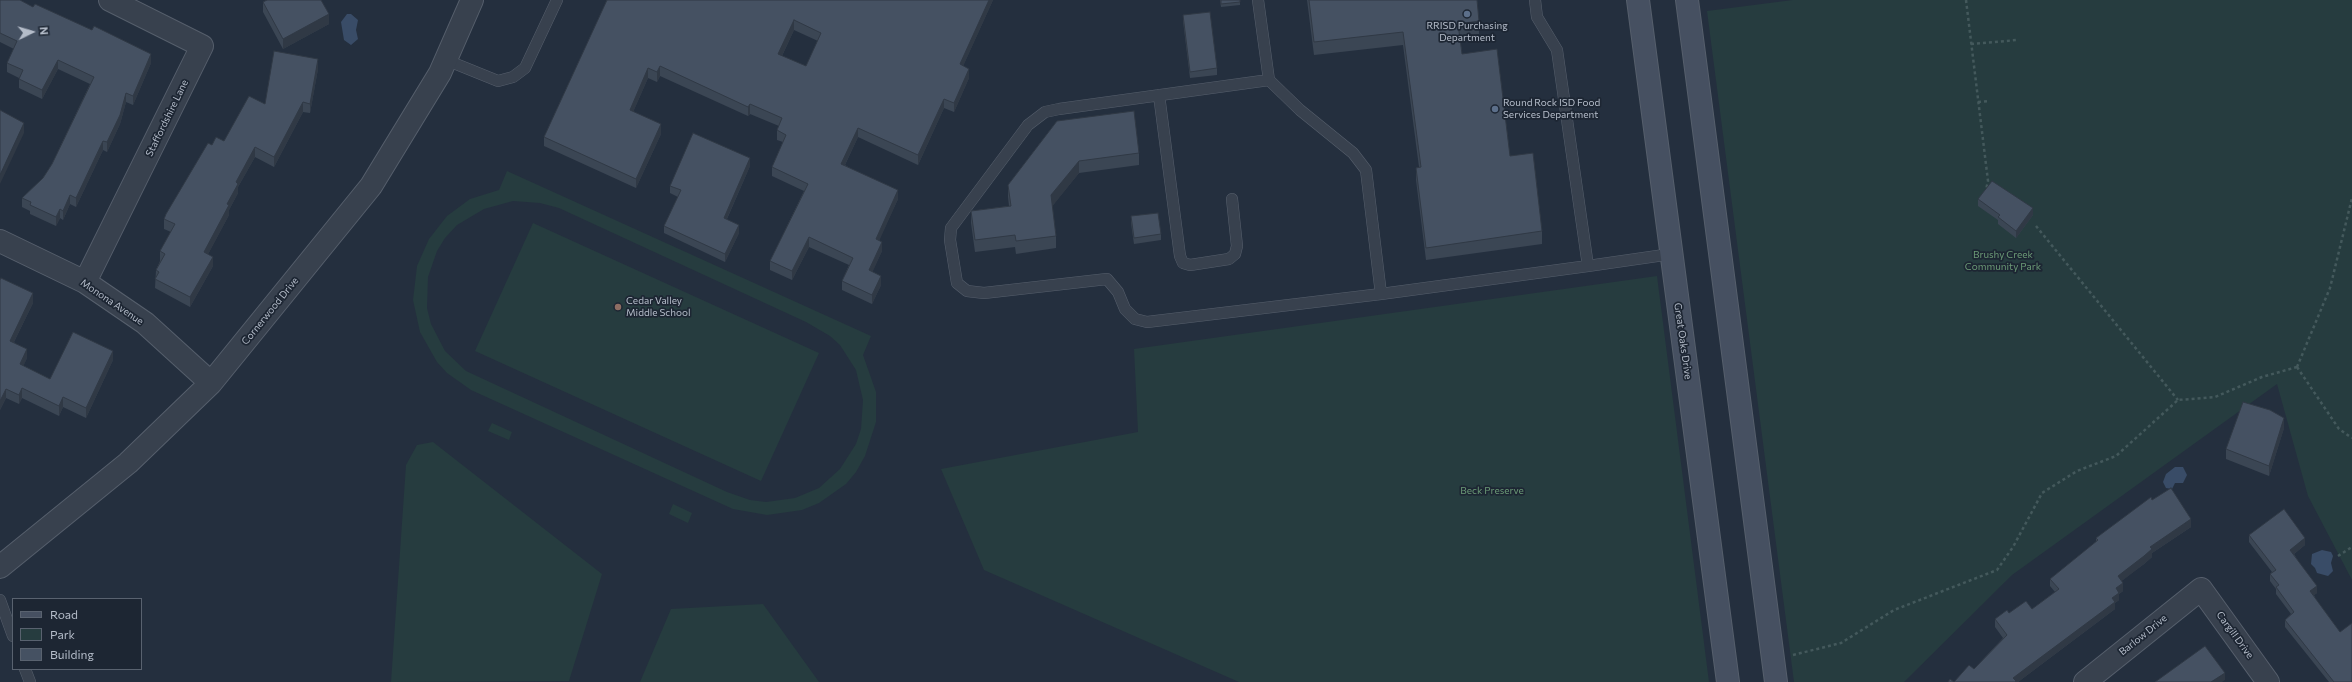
<!DOCTYPE html>
<style>
body{margin:0}
#map{position:relative;width:2352px;height:682px;overflow:hidden;background:#242f3e;font-family:Commissioner,sans-serif}
canvas{display:block}
.legend{position:absolute;left:12px;top:598px;width:130px;height:72px;box-sizing:border-box;background:#1d2633;border:1px solid #59626f;margin:0;padding:5px 7px;list-style:none;font-size:12px;color:#b4bcc9}
.legend li{display:flex;align-items:center;gap:8px;height:20px}
.legend b{width:20px;border:1px solid #59626f}
.north{position:absolute;left:12px;top:12px;width:40px;height:40px;-webkit-text-stroke:3px #1d2633;paint-order:stroke;rotate:85deg;font-size:11px;font-weight:700;line-height:16px;text-align:center;color:#b4bcc9}
.north::after{content:'';display:block;margin:auto;width:14px;height:18px;background:#b4bcc9;clip-path:polygon(50% 0,100% 100%,50% 72%,0 100%)}
</style>
<div id="map">
<canvas width="2352" height="682"></canvas>
<ul class="legend">
<li><b style="height:5px;background:#465061"></b>Road</li>
<li><b style="height:11px;background:#263c3f"></b>Park</li>
<li><b style="height:11px;background:#455162"></b>Building</li>
</ul>
<div class="north">N</div>
</div>
<script>
const c = document.querySelector('canvas').getContext('2d');
c.lineJoin = 'round';
function paint(path, color) { c.fillStyle = color; c.fill(path, 'evenodd'); }
const poly = rows => new Path2D(rows.map(r => 'M' + r).join(''));
function stroke(path, color, width, dash) { c.strokeStyle = color; c.lineWidth = width; c.lineCap = dash ? 'butt' : 'round'; c.setLineDash(dash || []); c.stroke(path); }
function drawText(font, color, halo, rows, align = 'center') {
  c.font = font + ' Commissioner,sans-serif'; c.lineWidth = 3.5; c.setLineDash([]); c.textBaseline = 'middle'; c.strokeStyle = halo; c.fillStyle = color; for (const [text, x, y, turn = 0] of rows) {
    c.save(); c.translate(x, y); c.rotate((+turn || 0) * Math.PI / 180); c.textAlign = isNaN(turn) ? turn : align; if (halo) c.strokeText(text, 0, 0); c.fillText(text, 0, 0); c.restore();
  }
}
paint(poly([
 [1793,0,2352,0,2352,580,2308,496,2277,384,2012,575,1904,682,1794,682,1707,11],
 [507,171,871,336,863,355,876,392,876,422,865,456,856,472,846,484,819,503,802,510,767,515,733,509,471,390,447,373,437,362,420,332,413,300,417,266,429,239,447,216,470,199,499,190],
 [513,201,540,203,559,208,806,322,830,336,840,345,856,370,863,400,861,429,856,444,840,469,819,488,795,498,766,502,750,500,727,492,466,371,445,351,431,324,427,308,428,277,437,251,445,238,457,225,484,209],
 [533,223,819,353,761,481,475,351],
 [1657,276,1709,682,1239,682,984,570,941,469,1138,432,1134,349],
 [492,423,512,432,509,440,488,431],
 [433,442,602,574,569,681,391,682,406,465,417,445],
 [673,504,692,513,688,523,669,514],
 [763,604,819,682,640,682,671,609]
]), '#263c3f');
paint(poly([
 [347,14,351,14,358,20,356,30,358,39,351,45,344,40,341,22],
 [2175,467,2183,467,2187,475,2183,483,2175,483,2172,489,2166,488,2163,482,2166,474],
 [2322,550,2331,552,2333,556,2331,563,2333,571,2328,576,2317,573,2315,568,2311,564,2312,554]
]), '#394c67');
const lane = poly([
 [1258,0,1269,80,1300,110,1353,153,1366,170,1381,294,1588,266],
 [1535,0,1537,17,1557,50,1588,266,1671,254],
 [446,60,498,81,513,77,525,68,557,0],
 [1269,80,1059,109,1045,112,1028,125,951,228,950,240,957,283,967,291,984,293,1107,279,1118,292,1125,309,1135,319,1147,322,1381,294],
 [1159,95,1180,256,1183,263,1190,265,1229,259,1235,254,1237,246,1232,199],
 [0,600,13,636],
 [25,669,30,682]
]);
const street = poly([
 [0,241,85,282,145,323,211,383],
 [85,282,202,46,110,0],
 [0,567,128,463,211,383,371,186,440,73,472,0],
 [2085,682,2201,589,2268,682]
]);
const secondary = poly([
 [1638,0,1728,682],
 [1687,0,1776,682]
]);
stroke(lane, '#565f6c', 12);
stroke(street, '#565f6c', 24);
stroke(secondary, '#565f6c', 24);
stroke(poly([
 [1966,0,1988,181,1986,190],
 [1971,44,2017,40],
 [1978,102,1989,101],
 [2036,226,2178,400],
 [2297,367,2330,288,2352,198],
 [2297,367,2339,429,2352,438],
 [2338,556,2352,547],
 [1793,655,1841,643,1894,610,1997,570,2013,547,2042,493,2077,471,2116,456,2178,400,2215,397,2262,377,2297,367]
]), '#44595c', 2.5, [3, 3]);
stroke(lane, '#38414e', 11);
stroke(street, '#38414e', 22);
stroke(secondary, '#465061', 22);
paint(poly([
 [0,0,151,63,133,105,126,102,120,124,107,152,103,150,76,207,70,204,63,220,60,218,56,226,30,214,30,211,22,207,22,198,43,178,52,164,90,84,58,69,42,99,19,88,19,78,7,72,7,63,14,49,0,42],
 [607,0,993,0,963,66,969,78,954,112,944,108,918,165,858,137,845,165,898,199,879,240,882,251,872,272,881,285,872,304,842,290,842,281,849,265,809,247,792,280,770,270,770,261,804,191,772,176,772,167,783,142,777,140,777,130,779,126,750,114,748,116,660,76,657,82,648,78,633,112,661,134,636,188,544,146,544,137],
 [794,30,818,41,806,66,782,56],
 [1220,0,1240,0,1240,5,1221,7],
 [1307,0,1477,0,1479,21,1479,34,1460,36,1462,54,1510,156,1542,231,1542,244,1426,260,1416,180,1416,168,1419,167,1403,45,1314,55],
 [263,2,329,24,283,49,263,12],
 [1183,15,1217,68,1217,75,1190,78,1183,21],
 [318,69,310,113,303,112,274,167,255,157,238,187,238,193,229,210,229,215,208,254,213,266,190,307,155,288,156,270,160,261,160,251,171,232,164,229,164,219,212,145,224,141,265,104],
 [1057,121,1139,153,1139,165,1079,173,1052,206,1056,236,1056,248,1016,254,1015,247,975,252,971,223,971,211,1009,206,1008,197,1008,185],
 [750,166,727,219,739,233,725,262,664,233,664,226,678,197,670,193,670,186],
 [1978,199,2033,215,2016,238,1998,224,1998,220,1978,206],
 [1131,216,1161,234,1161,240,1134,244,1131,223],
 [0,280,33,303,14,342,27,358,23,366,50,379,113,360,86,418,63,407,59,416,22,398,19,404,6,398,0,410],
 [2284,428,2269,476,2226,459,2226,449],
 [2152,500,2191,527,2152,553,2152,557,2144,564,2121,581,2123,591,2119,594,2119,600,2115,603,2115,609,2018,682,1948,682,1954,682,1974,669,2003,638,1995,627,1995,619,2009,613,2032,609,2055,592,2050,586,2050,579,2096,542,2096,538],
 [2249,535,2305,545,2294,554,2317,593,2314,595,2352,682,2329,682,2285,627,2285,620,2291,614,2276,594,2276,589,2270,581,2270,574,2272,572,2249,542]
]), '#3b4654');
paint(poly([
 [989,0,993,0,960,73,960,64],
 [329,14,329,24,283,49,283,39],
 [794,20,794,30,778,64,778,54],
 [151,54,151,63,133,105,133,96],
 [318,59,318,69,310,113,310,104],
 [58,60,58,69,42,99,42,90],
 [660,66,660,76,657,82,657,72],
 [648,68,648,78,630,119,630,110],
 [969,69,969,78,954,112,954,103],
 [126,93,126,102,120,124,107,152,107,142],
 [944,99,944,108,918,165,918,155],
 [303,102,303,112,274,167,274,157],
 [750,104,750,114,748,116,748,107],
 [24,123,24,133,0,184,0,175],
 [661,124,661,134,636,188,636,179],
 [858,128,858,137,841,173,841,164],
 [103,141,103,150,76,207,76,198],
 [255,147,255,157,238,187,238,193,229,210,229,215,204,262,204,252,227,204,236,182],
 [750,158,750,166,724,225,724,218],
 [1079,161,1079,173,1051,208,1051,195],
 [898,190,898,199,876,248,876,239],
 [70,195,70,204,63,220,63,211],
 [2033,208,2033,215,2016,238,2016,231],
 [60,209,60,218,56,226,56,217],
 [739,225,739,233,725,262,725,254],
 [809,237,809,247,792,280,792,271],
 [882,242,882,251,869,280,869,270],
 [213,257,213,266,190,307,190,297],
 [881,276,881,285,872,304,872,295],
 [33,293,33,303,10,350,10,341],
 [27,349,27,358,20,374,20,364],
 [113,351,113,360,86,418,86,408],
 [22,388,22,398,19,404,19,395],
 [6,389,6,398,0,410,0,401],
 [63,397,63,407,59,416,59,406],
 [2284,418,2284,428,2269,476,2269,466],
 [2191,519,2191,527,2152,553,2152,557,2144,564,2118,584,2118,576,2150,547],
 [2305,538,2305,545,2290,557,2290,550],
 [2123,583,2123,591,2119,594,2119,600,2115,603,2115,609,2018,682,2013,682,2013,678,2112,598,2116,588],
 [2317,586,2317,593,2310,598,2310,591],
 [2225,673,2225,680,2222,682,2211,682]
]), '#303945');
const building = poly([
 [0,0,20,0,33,7,35,4,92,30,94,26,151,54,133,96,126,93,120,115,107,142,103,141,76,198,70,195,63,211,60,209,56,217,30,205,31,202,22,198,43,178,52,164,94,77,58,60,42,90,19,79,23,70,7,63,17,41,0,33,0,0],
 [267,0,321,0,329,14,283,39,263,2,267,0],
 [607,0,989,0,960,64,969,69,954,103,944,99,918,155,858,128,841,164,898,190,876,239,882,242,869,270,881,276,872,295,842,281,853,258,809,237,792,271,770,261,808,184,772,167,786,135,777,130,782,118,750,104,748,107,660,66,657,72,648,68,630,110,661,124,636,179,544,137,607,0],
 [794,20,821,33,806,66,778,54,794,20],
 [1221,0,1240,0,1240,2,1221,4,1221,0],
 [1309,0,1477,0,1479,21,1458,24,1462,54,1497,49,1510,156,1533,153,1542,231,1426,248,1416,168,1421,167,1403,32,1314,42,1309,0],
 [1210,12,1217,68,1190,72,1183,15,1210,12],
 [274,51,318,59,310,104,303,102,274,157,255,147,236,182,238,184,227,204,229,205,204,252,213,257,190,297,155,279,159,272,156,270,165,254,160,251,175,224,164,219,166,214,208,143,212,145,216,137,224,141,249,96,265,104,274,51],
 [0,110,24,123,0,175,0,110],
 [1134,111,1139,153,1079,161,1051,195,1056,236,1016,241,1015,235,975,240,971,211,1011,206,1008,185,1057,121,1134,111],
 [693,133,750,158,724,218,739,225,725,254,664,226,681,190,670,186,693,133],
 [1992,181,2033,208,2016,231,1998,217,2000,215,1978,199,1992,181],
 [1158,213,1161,234,1134,238,1131,216,1158,213],
 [1,278,33,293,10,341,27,349,20,364,50,379,73,332,113,351,86,408,63,397,59,406,22,388,19,395,6,389,0,401,0,280,1,278],
 [2243,402,2270,410,2284,418,2269,466,2226,449,2243,402],
 [2171,488,2191,519,2150,547,2152,549,2144,556,2118,576,2123,583,2116,588,2119,593,2112,598,2115,602,2013,678,2016,681,2015,682,1948,682,1950,679,1954,682,1969,665,1974,669,2007,635,1995,619,2007,610,2009,613,2026,601,2032,609,2059,589,2050,579,2098,540,2096,538,2151,497,2152,500,2171,488],
 [2284,509,2305,538,2290,550,2317,586,2310,591,2340,632,2352,623,2352,682,2334,682,2285,620,2294,612,2276,587,2279,585,2270,574,2276,570,2249,535,2284,509],
 [2205,646,2225,673,2211,682,2155,682,2205,646]
]);
paint(building, '#455162');
stroke(building, '#303945', 1);
for (const [x, y, r, color] of [
 [1467,14,4,"#5c6f8a"],
 [1495,109,4,"#5c6f8a"],
 [618,307,4,"#8d6e63"]
]) { const dot = new Path2D(); dot.arc(x, y, r, 0, 2 * Math.PI); c.fillStyle = color; c.fill(dot); stroke(dot, '#1d2633', 1.5); }
drawText('10px', '#b4bcc9', '#1d2633', [
 ["RRISD Purchasing",1467,26,"center"],
 ["Department",1467,38,"center"],
 ["Round Rock ISD Food",1503,103],
 ["Services Department",1503,115],
 ["Cedar Valley",626,301],
 ["Middle School",626,313]
], 'left');
drawText('10px', '#b4bcc9', '#1d2633', [
 ["Staffordshire Lane",167,118,-64],
 ["Monona Avenue",112,302,34],
 ["Cornerwood Drive",270,311,-51],
 ["Great Oaks Drive",1683,341,82],
 ["Barlow Drive",2143,635,-39],
 ["Cargill Drive",2235,635,54]
]);
drawText('10px', '#6b9a76', '#1d2633', [
 ["Brushy Creek",2003,255],
 ["Community Park",2003,267],
 ["Beck Preserve",1492,491]
]);
</script>
